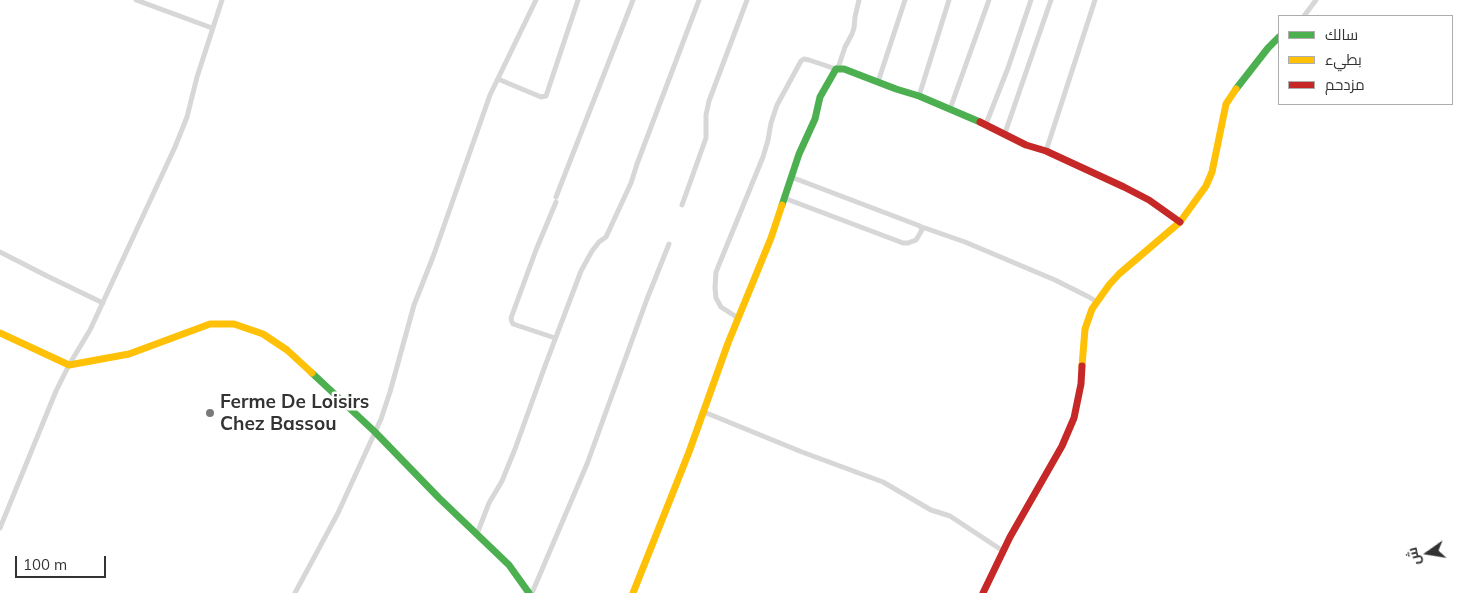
<!DOCTYPE html>
<meta charset="utf-8">
<style>
body{margin:0}
#map{position:relative;width:1468px;height:593px;overflow:hidden;background:#fff;font-family:Mulish,Cairo,sans-serif}
canvas{display:block}
.legend{position:absolute;left:1278px;top:15px;width:175px;height:90px;box-sizing:border-box;background:#fff;border:1px solid #adadad;margin:0;padding:6px 9px;list-style:none;font-size:15px;color:#333}
.legend li{display:flex;align-items:center;gap:10px;height:25px}
.legend b{width:25px;border:1px solid #adadad}
.north{position:absolute;left:1403px;top:528px;width:50px;height:50px;-webkit-text-stroke:4px #fff;paint-order:stroke;rotate:257deg;font-size:14px;font-weight:700;line-height:20px;text-align:center;color:#333}
.north::after{content:'';display:block;margin:auto;width:18px;height:22px;background:#333;clip-path:polygon(50% 0,100% 100%,50% 72%,0 100%)}
.scale{position:absolute;left:15px;top:556px;width:91px;height:22px;box-sizing:border-box;border:2px solid #333;border-top:0;padding-left:6px;font-size:15px;line-height:18px;white-space:nowrap;color:#333;-webkit-text-stroke:4px #fff;paint-order:stroke}
</style>
<div id="map">
<canvas width="1468" height="593"></canvas>
<ul class="legend">
<li><b style="height:6px;background:#4caf50"></b>سالك</li>
<li><b style="height:6px;background:#ffc107"></b>بطيء</li>
<li><b style="height:6px;background:#c62828"></b>مزدحم</li>
</ul>
<div class="north">ش</div>
<div class="scale">100 m</div>
</div>
<script>
const c = document.querySelector('canvas').getContext('2d');
c.lineJoin = 'round';
const poly = rows => new Path2D(rows.map(r => 'M' + r).join(''));
function stroke(path, color, width, dash) { c.strokeStyle = color; c.lineWidth = width; c.lineCap = dash ? 'butt' : 'round'; c.setLineDash(dash || []); c.stroke(path); }
function drawText(font, color, halo, rows, align = 'center') {
  c.font = font + ' Mulish,sans-serif'; c.lineWidth = 5; c.setLineDash([]); c.textBaseline = 'middle'; c.strokeStyle = halo; c.fillStyle = color; for (const [text, x, y, turn = 0] of rows) {
    c.save(); c.translate(x, y); c.rotate((+turn || 0) * Math.PI / 180); c.textAlign = isNaN(turn) ? turn : align; if (halo) c.strokeText(text, 0, 0); c.fillText(text, 0, 0); c.restore();
  }
}
stroke(poly([
 [136,0,212,28],
 [1304,16,1316,0],
 [498,79,541,97,546,96,578,0],
 [878,82,905,0],
 [919,96,949,0],
 [950,109,989,0],
 [986,124,1008,68,1031,0],
 [1005,133,1051,0],
 [1046,151,1095,0],
 [556,197,633,0],
 [784,198,903,243,908,243,916,240,922,230,920,226,791,177],
 [682,205,706,138,706,115,709,101,747,0],
 [922,227,965,242,1055,280,1089,297,1097,302],
 [0,252,47,276,103,303],
 [738,318,721,307,716,298,715,288,716,272,763,157,768,140,771,123,777,105,801,61,804,59,809,60,836,69,839,65,845,47,852,34,854,28,855,17,859,0],
 [555,338,513,324,512,322,511,318,536,250,556,202],
 [704,412,802,452,883,482,931,510,950,516,1003,551],
 [0,528,56,391,69,365,90,330,175,147,187,117,197,77,222,0],
 [477,534,489,503,502,481,515,449,545,366,581,271,592,251,599,242,606,237,631,183,637,164,699,0],
 [295,593,338,513,381,419,390,392,414,305,433,257,490,95,536,0],
 [532,593,587,464,647,299,669,244]
]), '#d7d7d7', 5);
stroke(poly([
 [1236,89,1268,48,1279,37],
 [782,205,799,154,815,119,820,97,836,69,844,69,896,89,919,96,980,122],
 [312,373,375,432,439,498,509,565,529,593]
]), '#4caf50', 7);
stroke(poly([
 [0,333,69,365,129,354,210,324,234,324,263,334,287,350,312,373],
 [1082,366,1085,329,1092,309,1109,285,1119,274,1180,222,1206,186,1212,172,1226,104,1236,89],
 [633,593,689,452,728,343,771,238,782,205]
]), '#ffc107', 7);
stroke(poly([
 [980,122,1026,145,1046,151,1124,187,1149,200,1180,222],
 [983,593,1010,537,1062,446,1074,418,1081,384,1082,366]
]), '#c62828', 7);
for (const [x, y, r, color] of [
 [210,413,5,"#7a7a7a"]
]) { const dot = new Path2D(); dot.arc(x, y, r, 0, 2 * Math.PI); c.fillStyle = color; c.fill(dot); stroke(dot, '#fff', 2); }
drawText('bold 19px', '#333', '#fff', [
 ["Ferme De Loisirs",220,402],
 ["Chez Bassou",220,424]
], 'left');
</script>
